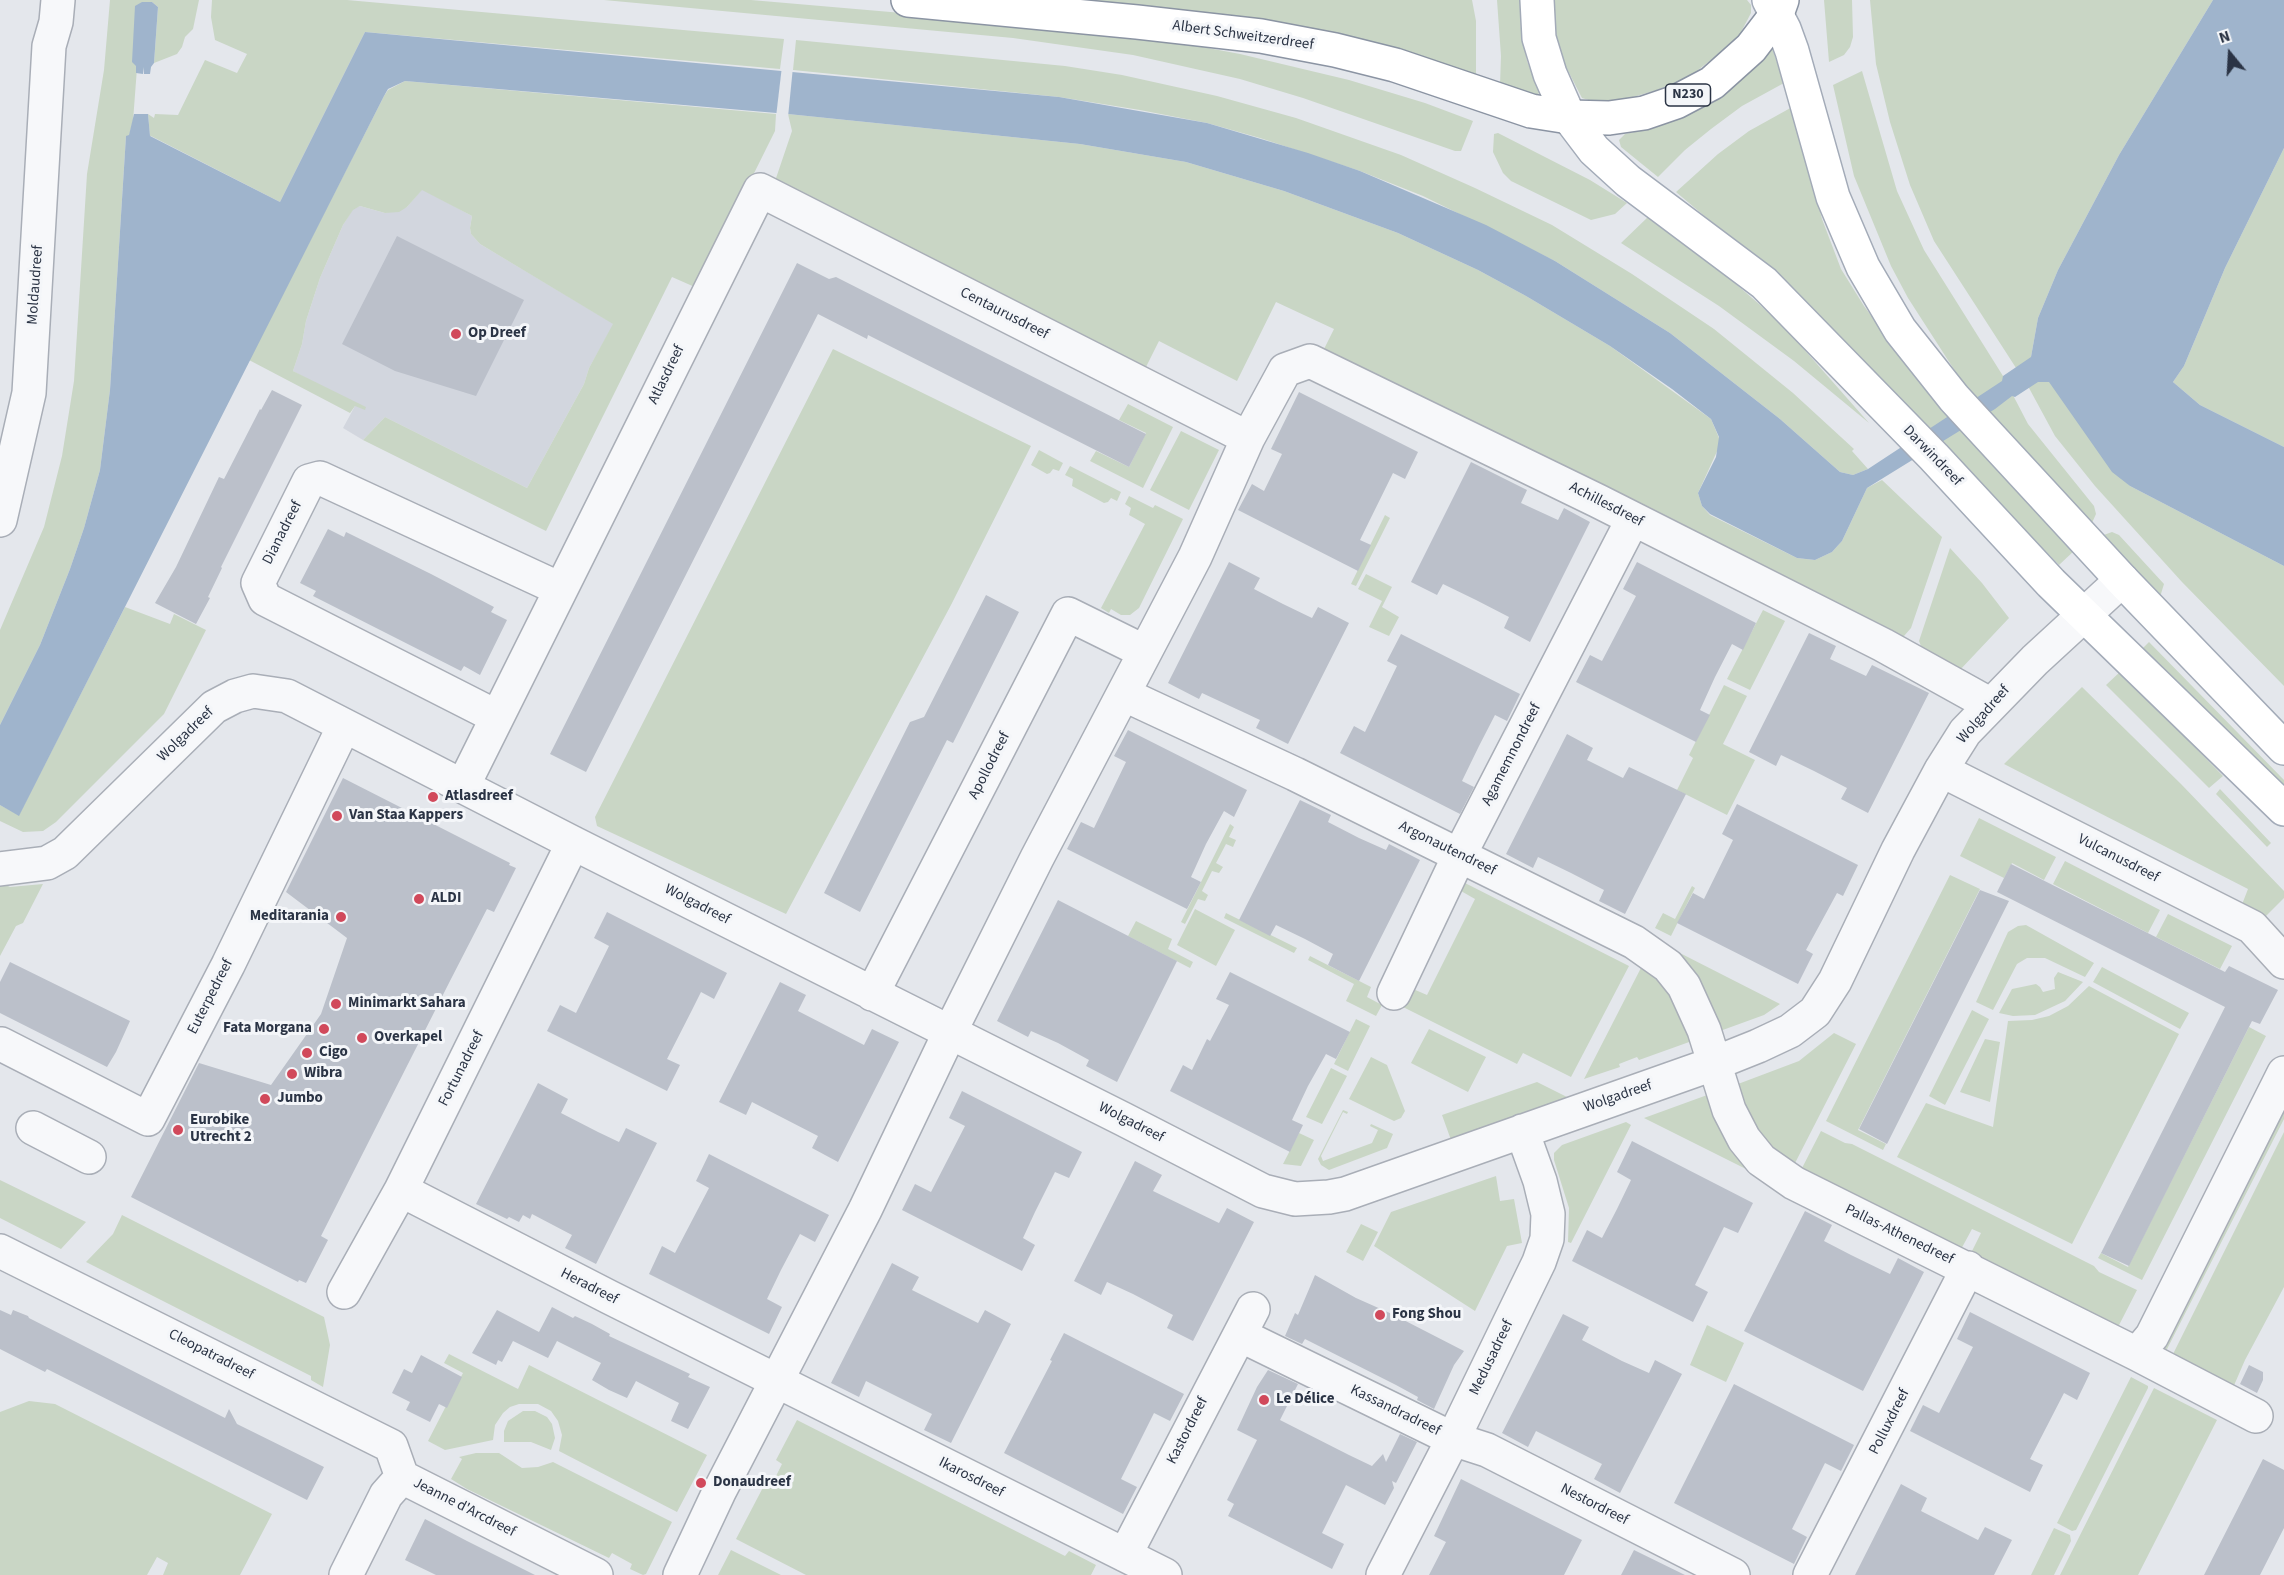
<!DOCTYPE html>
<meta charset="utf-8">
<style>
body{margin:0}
#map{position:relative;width:2284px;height:1575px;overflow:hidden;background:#e4e7ec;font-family:"Source Sans 3",sans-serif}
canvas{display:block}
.north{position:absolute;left:2200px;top:24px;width:60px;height:60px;-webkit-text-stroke:4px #f4f6f9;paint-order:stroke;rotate:342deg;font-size:16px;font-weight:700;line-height:24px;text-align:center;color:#2b3445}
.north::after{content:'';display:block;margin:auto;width:21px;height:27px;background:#2b3445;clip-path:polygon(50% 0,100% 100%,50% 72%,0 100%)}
</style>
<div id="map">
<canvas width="2284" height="1575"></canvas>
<div class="north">N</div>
</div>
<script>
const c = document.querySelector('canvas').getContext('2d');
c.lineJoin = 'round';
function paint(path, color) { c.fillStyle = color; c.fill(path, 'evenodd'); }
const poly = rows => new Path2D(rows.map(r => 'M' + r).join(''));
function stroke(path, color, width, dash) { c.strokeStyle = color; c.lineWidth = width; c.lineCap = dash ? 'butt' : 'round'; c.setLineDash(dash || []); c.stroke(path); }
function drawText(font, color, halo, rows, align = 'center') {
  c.font = font + ' "Source Sans 3",sans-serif'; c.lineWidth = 6; c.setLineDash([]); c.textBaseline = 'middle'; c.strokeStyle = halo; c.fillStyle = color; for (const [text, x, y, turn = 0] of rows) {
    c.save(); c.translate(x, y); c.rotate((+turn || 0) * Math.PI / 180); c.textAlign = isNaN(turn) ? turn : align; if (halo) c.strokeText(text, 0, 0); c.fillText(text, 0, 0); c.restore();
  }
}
paint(poly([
 [422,189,472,216,470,228,471,234,480,244,614,324,589,368,584,384,527,488,385,417,363,440,343,428,355,406,293,371,302,344,306,321,320,278,343,225,353,209,360,206,385,213,407,207]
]), '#d2d6de');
paint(poly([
 [110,0,199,0,193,29,185,37,182,47,177,54,154,63,158,7,152,2,142,2,133,121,129,136,126,136,110,390,100,470,84,528,70,569,40,645,0,725,0,630,44,527,62,456,74,381,87,174,104,70],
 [212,0,347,0,784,39,780,69,365,32,280,202,151,136,150,137,148,114,154,118,155,114,178,115,205,60,237,73,247,54,215,40,211,17],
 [604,0,751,0,1030,24,1192,45,1240,54,1349,80,1425,103,1473,121,1461,151,1455,151,1303,98,1240,79,1133,55,1013,38],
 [1064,0,1472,0,1476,21,1476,78,1442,63,1382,46,1256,18],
 [1497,0,1520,0,1521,30,1527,61,1539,92,1538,96,1500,85,1501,56],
 [1554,0,1747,0,1751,5,1751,13,1740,34,1716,56,1689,77,1657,90,1626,99,1595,102,1582,98,1564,63,1556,34],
 [1824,0,1852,0,1853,37,1850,47,1844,55,1829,62],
 [1870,0,2213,0,2119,155,2058,270,2038,318,2031,357,2130,486,2284,566,2284,686,2182,582,2095,486,2055,436,2029,388,1934,241,1910,185,1890,122,1876,64],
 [796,40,1065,66,1122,75,1217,96,1296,118,1401,155,1475,188,1552,225,1632,274,1714,329,1793,393,1854,449,1852,451,1868,469,1853,475,1840,472,1780,419,1670,333,1555,261,1423,196,1360,171,1260,138,1207,123,1140,110,1059,97,793,70],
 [1772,48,1784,83,1742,106,1711,129,1685,150,1658,177,1621,147,1619,140,1625,134,1654,128,1680,118,1722,95,1749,72],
 [1862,71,1897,191,1924,250,2003,376,2028,424,2094,506,2096,514,2091,525,1964,385,1908,298,1891,266,1854,176,1833,85],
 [405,81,776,114,775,131,697,288,672,277,546,531,363,440,385,417,527,488,584,384,589,368,613,324,480,244,471,234,470,228,472,216,422,190,407,207,399,212,385,213,360,206,353,210,343,225,320,278,306,321,302,344,293,371,366,407,365,410,355,406,350,413,249,360,384,96,388,90],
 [1794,106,1822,219,1841,269,1864,306,1912,371,2075,550,2059,565,1792,290,1676,192,1718,154,1749,131],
 [788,114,1080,144,1186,162,1284,191,1398,233,1478,270,1526,296,1610,346,1711,419,1719,438,1719,447,1698,493,1702,506,1710,515,1797,558,1815,560,1832,552,1842,541,1867,488,1882,480,1942,537,1911,628,1904,636,1900,638,1324,349,1334,329,1276,302,1237,381,1159,341,1144,371,773,187,792,131],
 [1498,133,1590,180,1627,203,1615,214,1591,220,1511,181,1503,173,1493,152,1494,134],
 [2284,148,2284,447,2200,405,2173,382,2184,366,2225,268],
 [1648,217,1722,272,1759,304,1787,330,1869,423,1794,361,1719,306,1621,243],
 [833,349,1031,446,951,605,786,914,597,826,595,817],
 [1128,404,1173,427,1143,488,1090,461,1096,451,1129,467,1146,433,1119,420],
 [1181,431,1219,450,1189,510,1150,490],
 [1039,450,1063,463,1059,471,1053,469,1050,473,1047,474,1031,465],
 [1070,466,1121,492,1117,501,1111,498,1108,502,1104,503,1072,486,1073,479,1065,475],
 [1129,496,1153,508,1155,505,1183,519,1139,608,1130,615,1121,615,1111,609,1109,613,1101,608,1145,524,1129,515,1131,508,1125,504],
 [1385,515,1390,518,1356,586,1351,584],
 [2112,532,2119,535,2164,584,2160,597,2101,536],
 [1950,548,1982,583,2009,618,1959,671,1923,651,1919,641],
 [1366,574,1392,587,1382,607,1399,617,1389,636,1369,627,1382,601,1358,589],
 [125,607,170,624,174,614,206,630,164,714,56,822,43,831,23,832,0,821,0,805,19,815],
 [1763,610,1785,621,1750,690,1727,679],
 [2149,642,2284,780,2284,798,2141,650],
 [2121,671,2223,776,2209,788,2106,685],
 [1724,685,1747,696,1723,744,1755,760,1727,815,1677,790,1693,758,1689,755],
 [2082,687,2181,784,2284,891,2284,898,2261,921,2241,907,2248,889,2004,764],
 [2220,789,2271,843,2267,847,2216,794],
 [1979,818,2056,857,2044,880,2012,863,2004,878,1960,856],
 [1230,824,1234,827,1229,837,1236,840,1233,847,1226,844,1216,863,1223,867,1219,873,1212,871,1202,891,1208,895,1205,901,1198,899,1185,924,1181,922],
 [2065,861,2160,910,2148,933,2053,884],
 [1950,875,1980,889,1858,1130,1886,1144,1883,1150,1826,1121],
 [0,882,10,887,43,884,23,923,16,926,0,956],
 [1463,882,1629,966,1571,1077,1523,1053,1517,1064,1397,1004,1413,989,1427,995,1475,899,1461,891],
 [1692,886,1695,888,1671,936,1655,928,1663,913,1675,919],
 [1195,909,1235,930,1216,966,1177,945],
 [1226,913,1297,948,1294,953,1224,918],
 [2168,914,2232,946,2220,969,2156,937],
 [1136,921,1172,939,1168,949,1193,962,1190,968,1128,936],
 [2026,925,2094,963,2085,977,2045,958,2027,958,2017,964,1993,1010,1976,1002,2008,932,2018,926],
 [1672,949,1780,1004,1764,1015,1720,1031],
 [1310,956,1371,987,1367,997,1382,1005,1376,1016,1346,1001,1354,984,1308,960],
 [1644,962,1667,983,1692,1041,1639,1060,1637,1057,1619,1064,1620,1067,1584,1079],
 [2102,967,2189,1013,2180,1029,2093,982],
 [2058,972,2083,982,2065,1001,2035,1015,2013,1016,1999,1013,2012,989,2036,984,2040,987,2043,992,2055,989,2054,978],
 [2089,986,2179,1034,2072,1244,1897,1157,1926,1103,1993,1127,2008,1021,2032,1020,2049,1016,2068,1006],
 [1972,1010,1989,1019,1945,1105,1929,1096],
 [1356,1019,1370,1026,1348,1071,1334,1064],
 [2249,1027,2266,1036,2142,1280,2098,1258,2101,1253,2128,1267],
 [1429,1029,1486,1057,1468,1092,1411,1063],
 [1834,1033,1856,1044,1793,1167,1754,1134,1738,1084,1799,1061],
 [1985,1039,2000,1042,1990,1102,1960,1092],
 [1371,1057,1387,1065,1405,1111,1401,1118,1394,1121,1349,1099],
 [1331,1068,1347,1076,1322,1124,1306,1117],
 [1537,1082,1569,1098,1451,1140,1442,1115],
 [1710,1094,1750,1171,1644,1118],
 [2284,1101,2284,1119,2165,1353,2159,1349],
 [1343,1110,1348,1112,1347,1114,1343,1112,1321,1156,1323,1161,1372,1143,1378,1130,1370,1126,1371,1124,1393,1134,1387,1148,1329,1170,1321,1165,1318,1159],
 [1626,1122,1631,1125,1571,1243,1568,1242,1569,1208,1554,1160,1554,1153,1562,1145],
 [1821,1131,1845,1143,1852,1144,2094,1266,2099,1272,2137,1290,2116,1331,1969,1257,1981,1233,1972,1229,1959,1253,1800,1172],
 [2284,1132,2284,1287,2245,1360,2232,1390,2171,1358],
 [1299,1133,1314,1140,1301,1166,1283,1164],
 [1496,1176,1500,1201,1514,1199,1522,1243,1507,1246,1475,1311,1374,1246,1391,1212],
 [0,1180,86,1222,61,1249,0,1218],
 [122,1215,324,1317,330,1345,323,1387,311,1380,311,1376,86,1262,113,1234],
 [1361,1224,1378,1232,1363,1261,1346,1252],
 [1707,1325,1744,1343,1726,1382,1690,1365],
 [449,1354,518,1389,529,1365,707,1455,677,1512,559,1451,562,1435,558,1421,551,1411,538,1404,519,1404,510,1407,503,1413,495,1425,493,1440,445,1450,428,1441,463,1373,444,1363],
 [2131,1377,2148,1386,2148,1388,2076,1530,2072,1531,2057,1523],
 [2154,1388,2217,1420,2138,1575,2060,1575],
 [29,1401,55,1404,272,1514,240,1575,163,1575,168,1563,157,1557,147,1575,0,1575,0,1412],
 [523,1411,535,1411,547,1417,552,1424,555,1438,551,1450,531,1442,504,1442,504,1431,508,1421],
 [797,1420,1065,1556,1069,1551,1096,1565,1091,1575,806,1575,736,1539,769,1476,775,1478,782,1464,776,1460],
 [476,1453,499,1453,522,1468,538,1467,553,1462,672,1522,646,1574,643,1575,630,1569,632,1564,612,1553,609,1558,467,1489,451,1479,462,1459,459,1457],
 [2054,1528,2070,1535,2071,1541,2054,1575,2031,1575],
 [731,1550,781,1575,718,1575]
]), '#c9d6c5');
paint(poly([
 [2213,0,2284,0,2284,148,2225,268,2184,366,2173,382,2200,405,2284,447,2284,566,2130,486,2112,472,2049,382,2038,382,2015,397,2012,396,1995,409,1867,488,1842,541,1832,552,1815,560,1797,558,1710,514,1702,506,1698,493,1716,457,1719,437,1711,419,1672,389,1610,346,1526,296,1478,270,1398,233,1284,191,1186,162,1080,144,788,114,405,81,388,89,384,96,19,816,0,805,0,725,40,645,70,569,84,528,100,470,110,390,126,136,129,135,134,114,148,114,150,136,280,202,365,32,1059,97,1207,123,1308,153,1360,171,1486,225,1555,261,1670,333,1780,419,1840,472,1853,475,1868,469,2002,381,2003,376,2031,357,2038,318,2058,270,2119,155],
 [142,2,152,2,158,7,154,63,151,67,150,74,144,74,143,67,143,74,136,73,136,66,132,62,135,6]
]), '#9fb4cc');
paint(poly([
 [782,66,793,67,788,117,776,117]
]), '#e4e7ec');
paint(poly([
 [397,236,524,300,476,396,395,371,342,344],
 [797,263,829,279,836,277,1146,434,1129,467,868,335,867,339,818,314,586,772,550,754],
 [272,390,302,405,221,567,222,568,208,597,210,598,196,624,155,603,176,567,219,477,224,479,260,409,261,410],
 [1299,392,1418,452,1405,479,1393,473,1360,540,1371,545,1358,571,1238,510,1252,484,1264,491,1282,454,1271,449],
 [1471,462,1527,490,1521,503,1558,520,1564,508,1590,522,1530,642,1504,628,1509,617,1476,600,1443,584,1437,595,1411,582],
 [328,529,344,537,346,532,431,574,494,607,491,612,507,620,480,675,464,666,461,671,313,596,316,591,300,583],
 [1229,562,1260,578,1254,589,1283,604,1312,618,1318,607,1349,623,1288,744,1256,728,1260,720,1202,693,1199,699,1168,683],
 [1637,562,1756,623,1743,650,1732,644,1715,677,1700,710,1710,715,1696,742,1576,682,1590,655,1602,661,1636,596,1623,589],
 [986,595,1019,612,953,743,947,740,860,912,824,893,910,722,924,717],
 [1809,633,1836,646,1830,659,1866,676,1872,665,1929,693,1868,813,1841,799,1847,788,1814,771,1781,755,1776,766,1749,752],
 [1401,634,1520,694,1507,721,1495,715,1479,746,1462,781,1474,787,1460,814,1340,753,1354,726,1365,732,1397,666,1387,661],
 [1128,730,1247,790,1234,817,1224,811,1206,844,1191,877,1201,882,1187,909,1067,849,1081,822,1094,828,1126,762,1114,756],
 [1567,734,1593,748,1587,760,1623,778,1629,767,1686,794,1625,914,1599,901,1604,890,1571,873,1538,857,1533,868,1506,854],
 [343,778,510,863,509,865,516,868,494,912,487,909,451,979,321,1236,328,1240,306,1283,299,1280,298,1282,131,1197,199,1063,271,1085,321,1014,347,938,286,892],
 [1300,800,1331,815,1328,822,1359,838,1386,850,1389,844,1420,860,1359,981,1328,965,1333,954,1305,939,1276,925,1270,936,1239,920],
 [1737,804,1858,865,1843,896,1837,893,1806,950,1813,954,1798,984,1677,923,1693,893,1704,899,1733,840,1722,834],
 [2011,864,2225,972,2229,966,2278,990,2260,1024,2252,1021,2129,1266,2101,1253,2225,1007,1997,892],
 [1980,890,2009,901,1887,1144,1859,1129],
 [1058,900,1177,961,1117,1082,1086,1066,1089,1060,1058,1043,1031,1031,1028,1037,997,1021],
 [607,912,727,973,714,999,701,992,691,1012,667,1059,680,1065,667,1091,547,1031,560,1005,576,1013,609,946,594,938],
 [10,962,130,1021,116,1052,107,1067,0,1013,0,982],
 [1230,972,1350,1032,1336,1059,1326,1054,1308,1086,1292,1120,1303,1125,1290,1152,1170,1091,1183,1065,1192,1070,1207,1039,1210,1041,1229,1005,1216,999],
 [780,982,806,995,798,1011,864,1045,872,1029,899,1042,838,1162,812,1148,818,1136,752,1102,746,1115,719,1102],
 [538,1083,568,1099,561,1113,598,1132,619,1142,626,1128,657,1143,596,1264,565,1248,572,1235,532,1214,530,1219,523,1215,519,1222,509,1217,507,1219,476,1204],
 [962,1091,1082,1152,1069,1178,1055,1172,1035,1212,1023,1238,1035,1245,1022,1271,902,1210,915,1184,931,1192,965,1126,949,1118],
 [1632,1141,1753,1203,1738,1233,1724,1227,1695,1285,1708,1292,1693,1322,1572,1261,1587,1230,1602,1238,1617,1209,1631,1180,1617,1172],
 [709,1154,829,1215,815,1242,800,1234,781,1270,767,1299,782,1307,769,1334,649,1274,662,1246,675,1253,709,1188,696,1181],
 [1135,1161,1162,1175,1153,1191,1219,1223,1227,1208,1254,1222,1193,1341,1167,1328,1173,1315,1133,1294,1107,1282,1101,1295,1074,1281],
 [1805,1211,1832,1225,1824,1241,1851,1255,1890,1274,1898,1258,1924,1272,1863,1391,1744,1331],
 [892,1263,919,1277,912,1290,978,1323,985,1310,1011,1324,951,1443,924,1430,932,1414,866,1381,859,1397,831,1383],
 [1315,1275,1356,1298,1392,1314,1464,1351,1454,1365,1434,1409,1417,1400,1418,1397,1396,1385,1305,1339,1302,1344,1285,1336,1295,1313,1298,1315],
 [552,1307,573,1318,575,1316,592,1324,610,1334,609,1336,690,1374,688,1377,710,1387,688,1429,671,1421,679,1403,636,1381,627,1398,609,1390,592,1380,601,1363,557,1341,548,1358,513,1341,502,1362,498,1360,496,1365,472,1353,497,1310,539,1332],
 [0,1310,11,1315,13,1310,28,1316,29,1318,225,1418,229,1409,237,1424,324,1467,307,1500,47,1369,45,1372,0,1349],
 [1970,1312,2090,1373,2077,1400,2064,1393,2030,1459,2043,1465,2030,1492,1910,1431,1923,1405,1939,1413,1973,1347,1957,1339],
 [1563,1314,1589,1327,1582,1340,1622,1361,1649,1373,1655,1360,1682,1374,1620,1493,1594,1479,1602,1464,1536,1431,1528,1447,1502,1433],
 [1064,1333,1184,1394,1170,1421,1154,1413,1121,1479,1137,1487,1123,1514,1004,1453,1052,1361,1050,1360],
 [421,1355,462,1377,447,1408,439,1404,430,1422,406,1410,410,1402,392,1393,404,1369,412,1373],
 [2249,1365,2263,1372,2263,1380,2257,1393,2240,1384],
 [1268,1370,1298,1384,1280,1420,1349,1455,1372,1466,1383,1454,1386,1462,1400,1434,1417,1442,1396,1483,1392,1481,1394,1488,1385,1505,1346,1485,1322,1533,1344,1544,1332,1569,1228,1516,1234,1504,1227,1500,1257,1440,1237,1430,1257,1387],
 [1734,1384,1854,1445,1841,1471,1825,1463,1792,1529,1807,1537,1794,1564,1674,1503],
 [2263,1459,2284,1470,2284,1528,2260,1575,2204,1575],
 [1461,1479,1582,1540,1564,1575,1429,1575,1446,1542,1434,1536],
 [1901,1484,1927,1498,1921,1511,1978,1540,1985,1527,2012,1540,1994,1575,1855,1575],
 [425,1519,467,1541,535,1575,436,1575,405,1560],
 [1634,1550,1685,1575,1621,1575]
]), '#bbc0ca');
const minor = poly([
 [0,520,29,393,49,46,56,22,58,0],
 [1123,694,1295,774,1634,942,1668,966,1684,986,1704,1030,1729,1110,1744,1139,1761,1160,1794,1183,2137,1354,2256,1416],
 [497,717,265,599,258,583,309,481,320,478,560,589],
 [1941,770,2252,927,2284,962],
 [463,786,760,190,1248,438],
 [0,869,47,863,65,853,214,707,235,696,253,691,287,696,573,843,1123,1119,1263,1191,1295,1199,1329,1197,1345,1194,1713,1064,1758,1046,1790,1031,1815,1012,1835,981,1898,850,1941,770,1965,732,2035,660,2122,580],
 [1394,993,1460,854,1633,519],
 [872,994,1068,614,1145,652],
 [1,1044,148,1119,228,965,344,726],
 [33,1128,89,1157],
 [401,1190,609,1297,1165,1575],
 [0,1251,391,1446,402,1477],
 [344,1292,401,1190,573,843],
 [1240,1335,1453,1439,1487,1450,1733,1575],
 [2137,1354,2152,1336,2284,1073],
 [1125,1555,1253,1309],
 [346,1575,386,1495,402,1477,596,1575],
 [680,1575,719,1492,865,1210,950,1032,1037,858,1195,557,1248,438,1285,370,1310,361,1598,501,1883,645,1991,705],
 [1383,1575,1453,1439,1539,1262,1547,1239,1548,1214,1540,1181,1522,1131],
 [1810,1575,1968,1268]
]);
const major = poly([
 [1537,0,1539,38,1550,74,1569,117,1594,150,1628,181,1764,283,1934,457,2051,583,2284,809],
 [1769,0,1784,29,1792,51,1833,197,1863,267,1900,330,1954,398,1989,436,2122,580,2284,748]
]);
const highway = poly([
 [908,0,1137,22,1261,36,1335,50,1395,65,1531,111,1569,117,1609,118,1644,113,1676,102,1712,83,1751,48,1777,14,1782,0]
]);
stroke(minor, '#a9aeb7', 36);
stroke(major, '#a3abb8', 36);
stroke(highway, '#8b94a3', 36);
stroke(minor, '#f7f8fa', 33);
stroke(major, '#fff', 33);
stroke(highway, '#fff', 33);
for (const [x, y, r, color] of [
 [456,334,6,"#d1495b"],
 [433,797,6,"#d1495b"],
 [337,816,6,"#d1495b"],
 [419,899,6,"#d1495b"],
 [341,917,6,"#d1495b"],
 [336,1004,6,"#d1495b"],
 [324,1029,6,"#d1495b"],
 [362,1038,6,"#d1495b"],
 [307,1053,6,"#d1495b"],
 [292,1074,6,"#d1495b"],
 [265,1099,6,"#d1495b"],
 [178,1130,6,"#d1495b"],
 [1380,1315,6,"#d1495b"],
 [1264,1400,6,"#d1495b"],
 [701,1483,6,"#d1495b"]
]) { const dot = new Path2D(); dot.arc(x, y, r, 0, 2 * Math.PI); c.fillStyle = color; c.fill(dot); stroke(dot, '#f4f6f9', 2); }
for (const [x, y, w] of [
 [1688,95,45]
]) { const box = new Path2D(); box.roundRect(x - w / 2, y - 11, w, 22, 4.5); c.fillStyle = '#f4f6f9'; c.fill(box); stroke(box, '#2b3445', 1.5); }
drawText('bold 14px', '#2b3445', null, [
 ["N230",1688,95]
]);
drawText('15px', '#2b3445', '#f4f6f9', [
 ["Albert Schweitzerdreef",1243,36,8],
 ["Moldaudreef",36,285,-86],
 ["Centaurusdreef",1004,314,27],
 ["Atlasdreef",667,375,-64],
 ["Darwindreef",1932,456,46],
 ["Achillesdreef",1606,505,27],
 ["Dianadreef",283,533,-63],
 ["Wolgadreef",1984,715,-49],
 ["Wolgadreef",186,735,-44],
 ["Agamemnondreef",1512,755,-63],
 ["Apollodreef",990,766,-63],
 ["Argonautendreef",1447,849,26],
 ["Vulcanusdreef",2118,859,27],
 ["Wolgadreef",697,905,27],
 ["Euterpedreef",211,997,-63],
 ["Fortunadreef",462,1069,-63],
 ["Wolgadreef",1618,1097,-19],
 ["Wolgadreef",1131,1123,27],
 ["Pallas-Athenedreef",1899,1235,26],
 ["Heradreef",589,1287,27],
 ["Cleopatradreef",211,1355,27],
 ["Medusadreef",1492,1358,-64],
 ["Kassandradreef",1395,1411,26],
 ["Polluxdreef",1890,1422,-63],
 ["Kastordreef",1188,1431,-63],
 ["Ikarosdreef",971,1478,27],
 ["Nestordreef",1594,1505,27],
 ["Jeanne d'Arcdreef",464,1508,27]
]);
drawText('bold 15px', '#2b3445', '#f4f6f9', [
 ["Op Dreef",468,334],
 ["Atlasdreef",445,797],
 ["Van Staa Kappers",349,816],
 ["ALDI",431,899],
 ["Meditarania",329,917,"right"],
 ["Minimarkt Sahara",348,1004],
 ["Fata Morgana",312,1029,"right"],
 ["Overkapel",374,1038],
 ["Cigo",319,1053],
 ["Wibra",304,1074],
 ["Jumbo",277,1099],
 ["Eurobike",190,1121],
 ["Utrecht 2",190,1138],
 ["Fong Shou",1392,1315],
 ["Le Délice",1276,1400],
 ["Donaudreef",713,1483]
], 'left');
</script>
